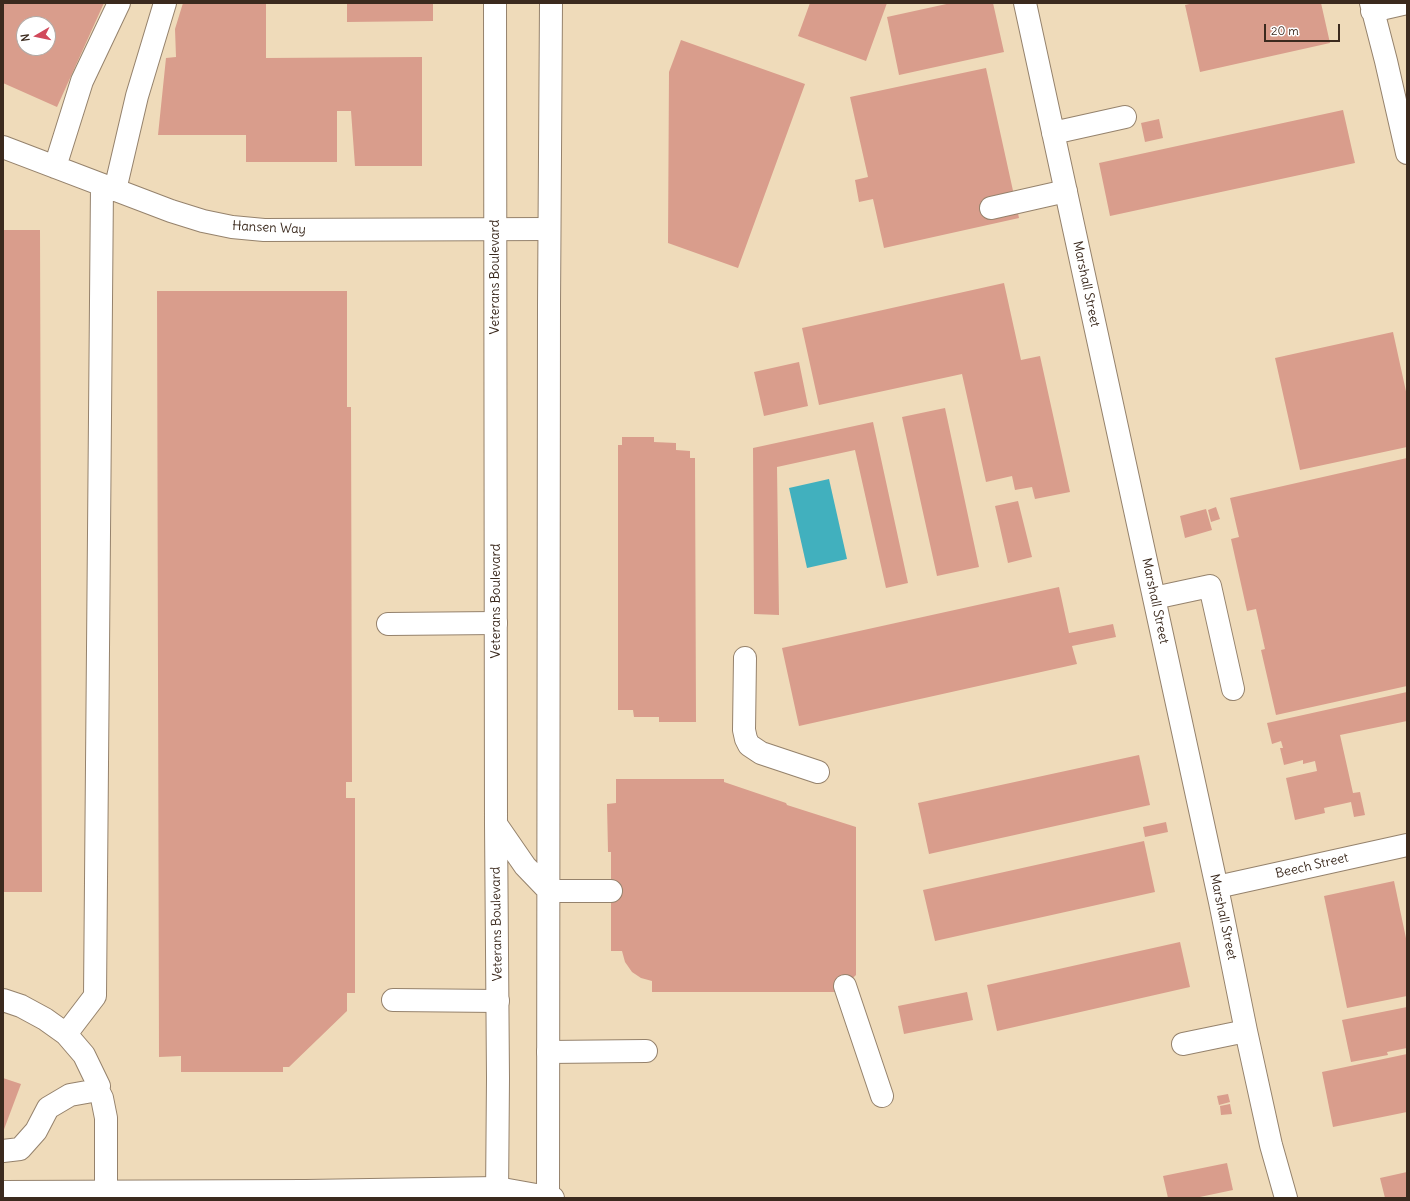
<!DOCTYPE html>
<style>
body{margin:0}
#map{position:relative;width:1410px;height:1201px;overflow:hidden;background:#efdbba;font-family:Delius,sans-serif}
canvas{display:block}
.frame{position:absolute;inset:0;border:4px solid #3b2a1e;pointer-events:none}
.north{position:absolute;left:16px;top:16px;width:40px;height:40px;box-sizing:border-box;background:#fff;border:1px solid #b1aaa5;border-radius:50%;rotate:261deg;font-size:11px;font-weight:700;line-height:16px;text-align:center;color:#3b2a1e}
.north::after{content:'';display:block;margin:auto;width:14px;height:18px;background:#d1495b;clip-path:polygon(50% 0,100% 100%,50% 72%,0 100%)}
.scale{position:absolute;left:1264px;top:24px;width:76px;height:18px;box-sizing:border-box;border:2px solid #3b2a1e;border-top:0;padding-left:5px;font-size:12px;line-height:14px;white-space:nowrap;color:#3b2a1e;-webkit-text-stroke:3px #fff;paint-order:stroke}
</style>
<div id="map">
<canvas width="1410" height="1201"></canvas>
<div class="frame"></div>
<div class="north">N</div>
<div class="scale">20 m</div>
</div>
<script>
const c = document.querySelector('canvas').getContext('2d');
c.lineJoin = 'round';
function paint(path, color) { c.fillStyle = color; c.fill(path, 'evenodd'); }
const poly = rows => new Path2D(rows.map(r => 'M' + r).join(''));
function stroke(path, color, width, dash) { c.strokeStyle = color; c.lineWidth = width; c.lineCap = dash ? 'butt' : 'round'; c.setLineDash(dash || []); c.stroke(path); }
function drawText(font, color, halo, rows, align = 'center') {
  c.font = font + ' Delius,sans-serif'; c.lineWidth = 3.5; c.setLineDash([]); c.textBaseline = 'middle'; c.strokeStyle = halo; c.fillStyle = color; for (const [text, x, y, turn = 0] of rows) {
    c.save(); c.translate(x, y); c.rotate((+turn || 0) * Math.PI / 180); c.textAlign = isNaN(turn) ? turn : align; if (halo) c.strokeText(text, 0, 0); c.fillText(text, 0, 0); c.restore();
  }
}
paint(poly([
 [829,479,847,559,807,568,789,488]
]), '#41b0be');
paint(poly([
 [3,3,104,3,57,107,3,83],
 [24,24,48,24,48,48,24,48],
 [183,3,266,3,266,58,422,57,422,166,355,166,351,111,337,111,337,162,246,162,246,135,158,135,166,58,176,57,175,29],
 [347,3,433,3,433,21,347,22],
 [810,3,887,3,866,61,798,36],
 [951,3,993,3,1004,52,899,75,887,17],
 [1194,3,1321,3,1330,43,1200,72,1185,5],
 [681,40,805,84,738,268,668,243,669,72],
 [986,68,1019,218,884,248,873,199,859,202,855,180,868,177,850,97],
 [1343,110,1355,163,1110,216,1099,163],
 [1159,119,1163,138,1145,142,1141,123],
 [3,230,40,230,42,892,3,892],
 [1004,283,1021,360,1040,356,1070,492,1035,499,1032,487,1015,490,1012,476,986,482,962,374,819,405,802,328],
 [157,291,347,291,347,407,351,407,352,782,346,782,346,798,355,798,355,993,347,993,347,1011,289,1067,283,1067,283,1072,181,1072,181,1056,159,1057],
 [1393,332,1407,396,1407,447,1300,470,1275,358],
 [799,362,808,406,764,416,754,372],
 [945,408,979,567,937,576,902,417],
 [873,422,908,583,886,588,855,450,777,467,779,615,754,614,753,448],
 [622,437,654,437,654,442,676,443,676,450,690,451,690,458,695,458,696,722,659,722,659,717,634,717,633,710,618,710,618,445,622,445],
 [1407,458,1407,686,1276,715,1261,650,1265,649,1256,609,1247,611,1231,539,1239,537,1230,498],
 [1018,501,1032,557,1008,563,995,506],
 [1216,507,1220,519,1211,522,1208,510],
 [1206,509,1212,530,1185,538,1180,516],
 [1059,587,1069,633,1113,624,1116,637,1072,646,1077,664,799,726,782,648],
 [1407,692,1407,721,1340,735,1353,793,1360,792,1365,815,1354,817,1351,802,1324,808,1325,813,1295,820,1286,778,1317,771,1315,761,1303,764,1303,760,1284,765,1280,748,1283,748,1281,741,1272,744,1267,723],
 [1139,755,1150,805,929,854,918,803],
 [616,779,724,779,724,782,786,803,787,805,856,827,856,975,838,992,652,992,652,981,641,978,632,972,625,962,622,951,611,951,611,852,608,852,607,804,616,803],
 [1166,822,1168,832,1145,837,1143,827],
 [1144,841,1155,892,935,941,923,890],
 [1394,881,1407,943,1407,996,1347,1008,1324,896],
 [1180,942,1190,987,997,1031,987,985],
 [967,992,973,1020,904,1034,898,1006],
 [1407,1007,1407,1048,1387,1052,1388,1055,1351,1062,1342,1020],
 [1407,1054,1407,1112,1333,1127,1322,1072],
 [3,1078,21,1084,3,1132],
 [1228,1094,1230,1102,1219,1105,1217,1096],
 [1230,1104,1232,1114,1221,1115,1220,1106],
 [1227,1163,1233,1190,1195,1198,1168,1198,1163,1176],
 [1407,1172,1407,1198,1385,1198,1380,1178]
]), '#d99d8c');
const minor = poly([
 [1025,3,1220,902,1246,1031,1271,1145,1286,1198],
 [1371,3,1386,61,1407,153],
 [1372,11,1407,3],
 [1053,133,1125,117],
 [3,147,171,211,203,221,232,227,264,230,549,229],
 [55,167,82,81,119,3],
 [115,190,137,96,165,3],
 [991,208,1066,191],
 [1154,598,1210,586,1233,689],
 [388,624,496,623],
 [745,658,744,730,746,739,749,745,761,753,818,772],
 [1217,887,1407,845],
 [549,891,611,891],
 [845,986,882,1096],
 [3,1000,21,1006,45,1019,66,1034,84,1055,99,1086,98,1090,102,1098,106,1118,106,1191],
 [393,1000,498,1001],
 [66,1034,95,996,102,185],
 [1183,1044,1246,1031],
 [548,1052,646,1051],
 [3,1151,20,1149,36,1131,48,1108,70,1095,98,1090],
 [3,1192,306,1191,497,1188,553,1198]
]);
const major = poly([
 [495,3,496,824,498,1078,497,1198],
 [496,824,525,866,549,891],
 [548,1198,549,305,551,3]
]);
stroke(minor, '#95826c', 24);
stroke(major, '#95826c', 24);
stroke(minor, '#fff', 22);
stroke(major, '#fff', 22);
drawText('13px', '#3b2a1e', '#fff', [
 ["Hansen Way",269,228,3],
 ["Veterans Boulevard",495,277,-90],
 ["Marshall Street",1086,284,78],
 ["Veterans Boulevard",496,601,-90],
 ["Marshall Street",1155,601,78],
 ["Beech Street",1312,866,-13],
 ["Marshall Street",1223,917,78],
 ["Veterans Boulevard",497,924,-91]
]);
</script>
